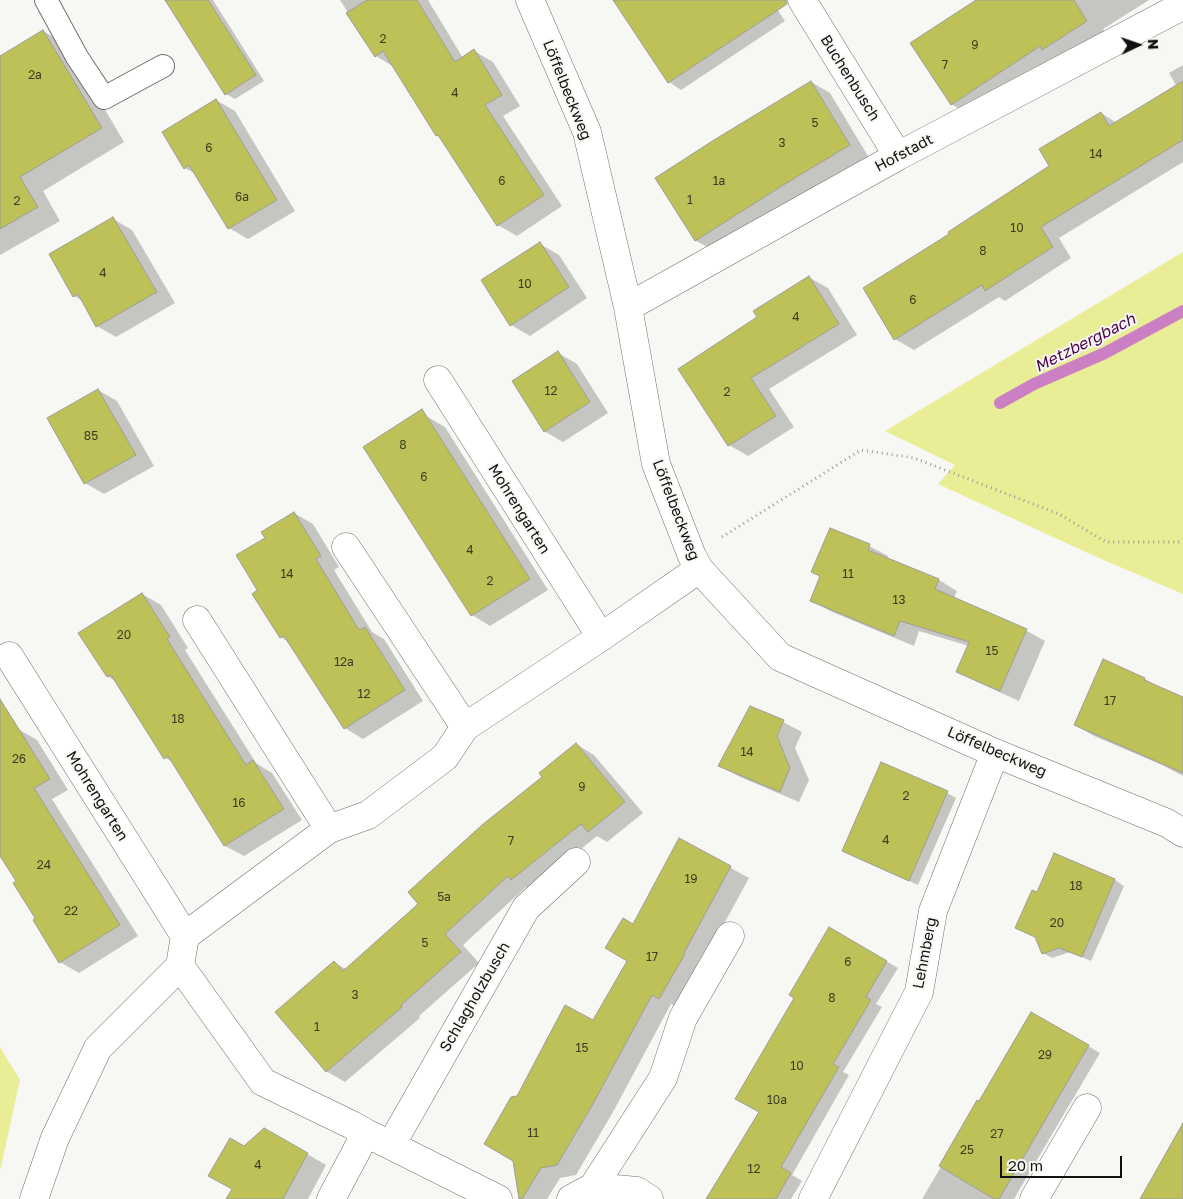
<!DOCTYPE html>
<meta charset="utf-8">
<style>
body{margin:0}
#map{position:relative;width:1183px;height:1199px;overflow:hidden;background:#f7f7f3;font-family:"Golos Text",sans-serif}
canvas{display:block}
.north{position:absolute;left:1113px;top:20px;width:50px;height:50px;-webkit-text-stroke:4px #f7f7f3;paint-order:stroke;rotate:87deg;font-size:14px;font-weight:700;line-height:20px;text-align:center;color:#11110f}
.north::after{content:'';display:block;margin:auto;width:18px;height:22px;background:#11110f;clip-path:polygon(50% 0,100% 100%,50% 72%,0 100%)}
.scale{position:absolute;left:1000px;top:1156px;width:122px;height:22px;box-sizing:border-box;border:2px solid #11110f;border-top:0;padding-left:6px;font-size:15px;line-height:18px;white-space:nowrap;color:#11110f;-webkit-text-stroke:4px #f7f7f3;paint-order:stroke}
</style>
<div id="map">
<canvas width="1183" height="1199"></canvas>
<div class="north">N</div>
<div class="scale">20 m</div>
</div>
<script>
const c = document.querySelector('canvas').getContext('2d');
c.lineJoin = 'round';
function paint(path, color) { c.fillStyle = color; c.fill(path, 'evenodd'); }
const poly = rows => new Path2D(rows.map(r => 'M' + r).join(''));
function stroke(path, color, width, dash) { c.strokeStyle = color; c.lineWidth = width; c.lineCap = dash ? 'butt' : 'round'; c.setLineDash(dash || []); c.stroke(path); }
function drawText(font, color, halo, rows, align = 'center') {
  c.font = font + ' "Golos Text",sans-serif'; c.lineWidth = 4; c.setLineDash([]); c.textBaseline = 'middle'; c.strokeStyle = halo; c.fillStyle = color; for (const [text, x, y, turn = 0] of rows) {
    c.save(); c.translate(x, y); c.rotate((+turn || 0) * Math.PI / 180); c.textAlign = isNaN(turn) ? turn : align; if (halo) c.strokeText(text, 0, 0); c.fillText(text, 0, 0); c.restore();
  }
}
paint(poly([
 [1183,252,1183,594,1090,554,938,484,955,465,885,431],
 [0,1047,20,1080,0,1171]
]), '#e9ed95');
paint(poly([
 [167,0,213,0,264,81,235,99,226,94],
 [340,0,428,0,463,58,474,51,493,62,520,106,503,116,562,206,517,236,498,225,441,138,437,135,394,67,376,56],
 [614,0,771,0,785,21,681,90,669,82],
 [979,0,1149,0,1103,29,1105,32,970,115,951,104],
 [43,31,67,45,124,142,43,191,60,221,0,255,0,57],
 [1183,65,1183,162,1059,238,1071,258,1005,301,999,297,914,350,895,339,951,235,1051,166,1101,113,1117,123,1177,87,1169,73],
 [811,82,830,93,868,156,715,251,696,241,657,178],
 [216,100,235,111,295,211,248,239,229,228,196,174,185,168],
 [113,219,132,230,175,303,116,337,97,326,83,301,74,296],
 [540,244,559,255,587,298,530,336,511,325],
 [810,278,828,288,857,335,769,389,794,427,748,456,729,445,680,370,759,317],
 [558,353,577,364,608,413,563,442,544,431],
 [98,390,117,401,154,466,104,494,85,483],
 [426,416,445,427,548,590,490,626,472,615],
 [294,513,313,524,339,567,334,570,372,632,384,639,423,701,363,739,345,728,290,643,281,637,259,591,267,539],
 [869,546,888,556,887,559,939,580,957,591,954,598,1027,631,1045,641,1019,701,977,682,958,671,969,646,919,631,914,646,830,611,812,601],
 [142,594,161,605,188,648,185,650,256,763,272,773,302,820,244,856,225,846,173,762,165,758,117,682,107,676],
 [1104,661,1145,679,1164,690,1183,698,1183,776,1162,765,1094,736,1075,725],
 [783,722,802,732,795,748,809,780,799,802,738,776,720,766],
 [18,729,37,740,68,790,52,799,138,936,79,973,60,962,17,882,0,832,0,740],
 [576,744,594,755,643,813,607,842,597,836,531,890,526,887,463,945,479,963,419,1016,420,1018,345,1082,326,1071,334,962,347,970,419,904],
 [947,793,956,798,918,885,852,856,843,851],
 [680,840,749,878,678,1008,671,1004,613,1112,576,1175,560,1178,547,1199,520,1199,517,1097,593,1022,628,960,634,926],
 [1054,854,1115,880,1124,886,1091,961,1070,952,1052,958,1043,953,1037,938,1016,928,1037,894],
 [830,929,898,968,876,1004,882,1007,843,1072,849,1075,792,1175,802,1181,791,1199,718,1199,761,1112,796,997],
 [1032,1013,1100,1053,1014,1199,922,1199],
 [264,1129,326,1165,308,1199,229,1199,233,1189,244,1148]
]), '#0003');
stroke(poly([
 [1000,403,1034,384,1105,353,1183,311]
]), '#cc80c4', 12);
const building = poly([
 [165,0,208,0,256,75,225,95,165,0],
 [367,0,417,0,455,62,474,49,502,95,485,105,544,195,497,226,438,135,436,136,383,51,375,57,346,13,367,0],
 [613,0,786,0,787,4,668,83,613,0],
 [976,0,1074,0,1087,21,1042,50,1040,46,951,105,910,43,976,0],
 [43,30,102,128,20,177,38,207,0,229,0,56,43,30],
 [811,81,850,145,785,184,695,241,655,178,714,140,811,81],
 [1183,81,1183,140,1041,227,1053,247,985,291,982,285,894,340,863,288,949,234,948,232,1049,166,1039,149,1101,112,1109,126,1183,81],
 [216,99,277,200,228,229,189,165,184,169,162,132,216,99],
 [113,217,157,292,96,327,78,294,73,297,49,254,113,217],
 [540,242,569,287,510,326,481,280,540,242],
 [809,276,839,324,751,378,776,416,728,446,678,369,757,317,753,311,809,276],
 [558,351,590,402,544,432,512,381,558,351],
 [98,389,136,455,84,484,47,418,98,389],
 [422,409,530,579,471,616,363,447,422,409],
 [294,512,321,556,316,559,359,630,365,627,405,690,344,729,284,636,280,638,252,594,257,590,236,555,265,538,261,532,294,512],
 [830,528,870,544,868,550,939,579,935,589,1027,629,1000,691,956,672,969,642,900,621,894,636,810,601,820,576,811,572,830,528],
 [142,593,170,637,167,639,246,765,253,760,284,809,224,846,168,756,164,759,111,675,107,677,78,633,142,593],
 [1103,659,1145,678,1144,680,1183,697,1183,773,1074,725,1103,659],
 [0,699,50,779,34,788,120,925,59,963,33,920,35,918,13,883,16,881,0,856,0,699],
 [750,706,784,720,777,736,790,768,780,792,718,766,750,706],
 [576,743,625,802,588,832,581,824,511,880,508,876,445,934,461,952,401,1005,402,1007,326,1072,275,1012,334,961,343,971,418,904,408,892,482,825,542,777,539,773,576,743],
 [881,762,948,791,909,881,842,851,881,762],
 [679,838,731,866,684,953,685,954,659,999,652,995,594,1102,557,1165,541,1168,522,1199,519,1199,513,1161,484,1144,511,1097,517,1096,565,1005,593,1020,627,961,605,948,623,918,633,924,679,838],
 [1054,853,1115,879,1082,957,1059,948,1042,954,1035,937,1015,928,1032,890,1037,892,1054,853],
 [829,927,887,961,866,997,871,1000,833,1064,839,1067,781,1167,791,1173,776,1199,706,1199,759,1112,735,1099,794,998,789,995,829,927],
 [1031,1012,1089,1045,999,1199,994,1199,939,1166,977,1100,979,1101,1031,1012],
 [1183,1123,1183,1199,1140,1199,1183,1123],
 [264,1128,308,1153,283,1199,226,1199,232,1189,208,1176,230,1138,244,1146,264,1128]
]);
paint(building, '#bdc158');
stroke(building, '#9d9d99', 1);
const service = poly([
 [46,0,77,57,104,98,163,66]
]);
const minor = poly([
 [530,0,587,132,628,307,656,464,692,556,699,569,780,657,995,753,1167,823,1183,833],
 [802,0,898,156],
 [628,307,898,156,1180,7,1183,4],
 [438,380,601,637],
 [346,547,465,727],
 [197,620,329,829],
 [9,656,185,936],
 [180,966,263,1082,352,1125,366,1133,498,1199],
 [391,1145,526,908,576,862],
 [593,1187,663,1078,683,1018,730,936],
 [34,1199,55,1138,98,1048,180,966,185,936,329,829,368,815,445,757,465,727,601,637,699,569],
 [331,1199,366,1133],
 [571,1199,593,1187,637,1191,649,1199],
 [813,1199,919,992,933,911,995,753],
 [1034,1199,1087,1108]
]);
stroke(service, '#6e6f6b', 24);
stroke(minor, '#6e6f6b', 29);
stroke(poly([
 [722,537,861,450,914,458,1059,514,1106,542,1183,542]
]), '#9a9a96', 3, [1, 4]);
stroke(service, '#fff', 22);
stroke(minor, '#fff', 28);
drawText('12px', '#3c3d21', null, [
 ["2",383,39],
 ["9",975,45],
 ["7",945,65],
 ["2a",35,75],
 ["4",455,93],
 ["5",815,123],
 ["3",782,143],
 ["6",209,148],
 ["14",1096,154],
 ["6",502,181],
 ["1a",719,181],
 ["6a",242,197],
 ["1",690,200],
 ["2",17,201],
 ["10",1017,228],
 ["8",983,251],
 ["4",103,273],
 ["10",525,284],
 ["6",913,300],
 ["4",796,317],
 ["12",551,391],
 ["2",727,392],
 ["85",91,436],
 ["8",403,445],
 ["6",424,477],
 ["4",470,550],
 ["14",287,574],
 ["11",848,574],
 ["2",490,581],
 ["13",899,600],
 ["20",124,635],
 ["15",992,651],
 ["12a",344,662],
 ["12",364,694],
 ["17",1110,701],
 ["18",178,719],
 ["14",747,752],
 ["26",19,759],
 ["9",582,787],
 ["2",906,796],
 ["16",239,803],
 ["4",886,840],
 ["7",511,841],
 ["24",44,865],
 ["19",691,879],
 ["18",1076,886],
 ["5a",444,897],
 ["22",71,911],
 ["20",1057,923],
 ["5",425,943],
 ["17",652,957],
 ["6",848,962],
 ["3",355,995],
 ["8",832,998],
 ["1",317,1027],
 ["15",582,1048],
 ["29",1045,1055],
 ["10",797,1066],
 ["10a",777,1100],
 ["11",533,1133],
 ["27",997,1134],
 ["25",967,1150],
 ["4",258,1165],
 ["12",754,1169]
]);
drawText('15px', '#11110f', '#f7f7f3', [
 ["Buchenbusch",850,78,58],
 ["Löffelbeckweg",567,90,68],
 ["Hofstadt",904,153,-28],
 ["Mohrengarten",519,509,58],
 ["Löffelbeckweg",676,510,69],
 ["Löffelbeckweg",997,752,23],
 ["Mohrengarten",97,796,58],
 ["Lehmberg",925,953,-79],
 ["Schlagholzbusch",475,997,-60]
]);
drawText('italic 16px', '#4c0449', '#f7f7f3', [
 ["Metzbergbach",1085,343,-27]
]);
</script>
